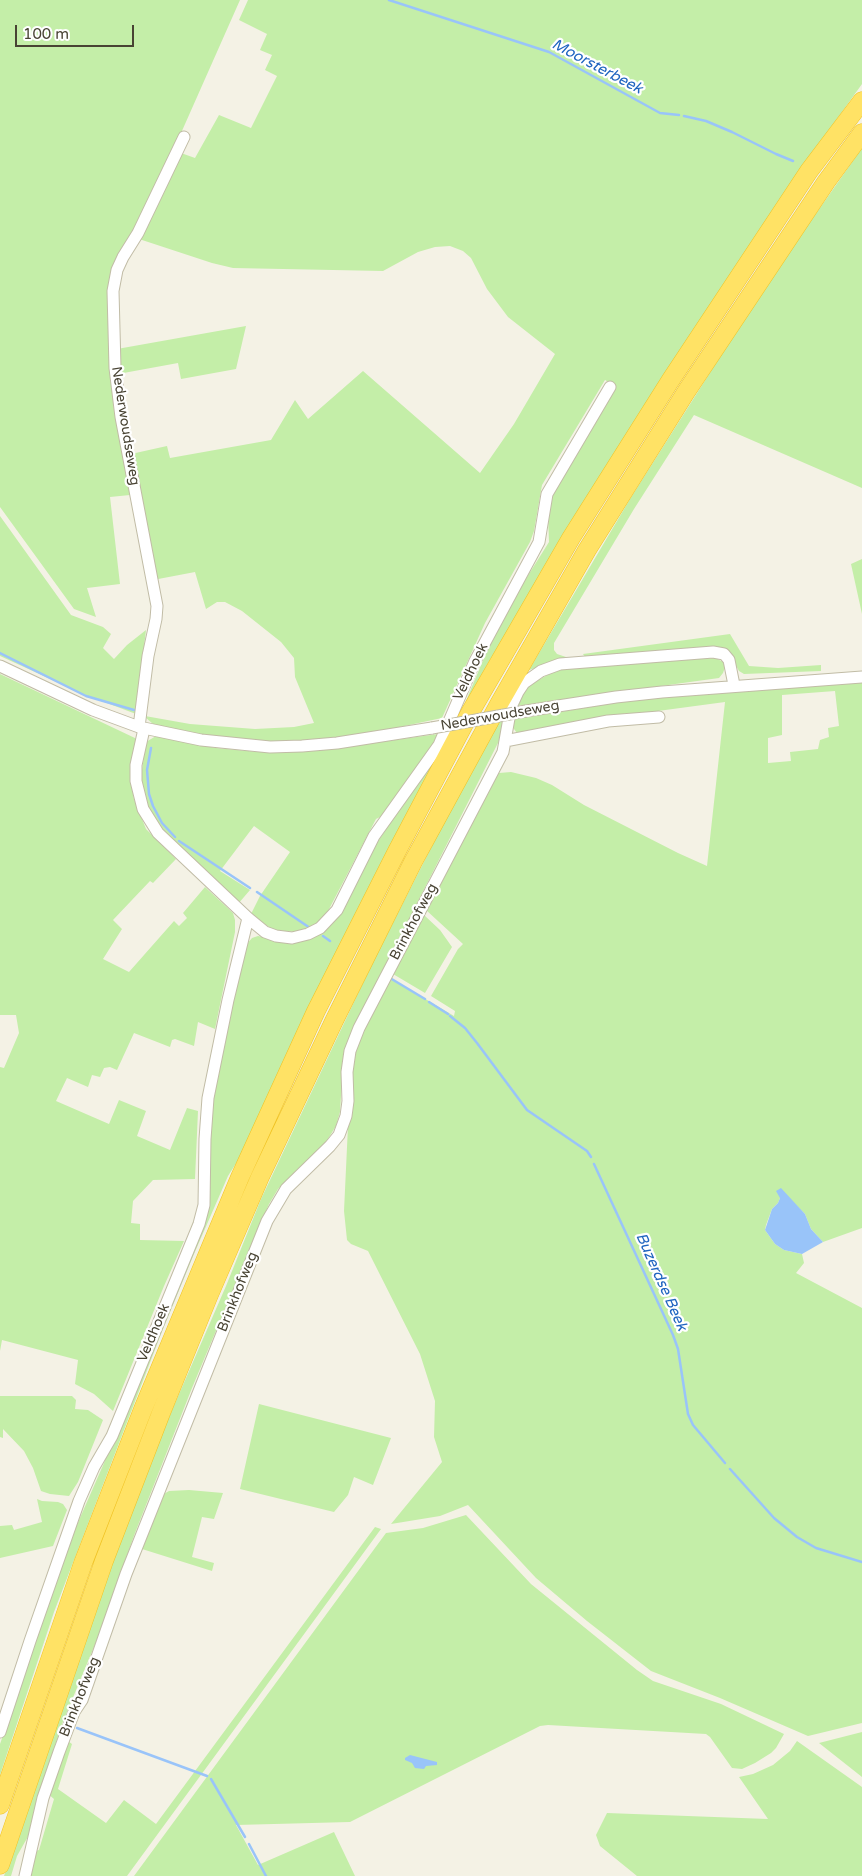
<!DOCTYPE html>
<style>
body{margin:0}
#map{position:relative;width:862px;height:1876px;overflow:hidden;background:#f4f2e5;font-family:"Varela Round",sans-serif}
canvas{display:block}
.scale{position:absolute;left:15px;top:25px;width:119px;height:22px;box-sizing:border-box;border:2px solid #484333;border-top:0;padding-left:6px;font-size:15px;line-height:18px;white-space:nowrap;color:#484333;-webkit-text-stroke:4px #fff;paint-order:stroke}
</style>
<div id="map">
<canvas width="862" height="1876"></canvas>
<div class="scale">100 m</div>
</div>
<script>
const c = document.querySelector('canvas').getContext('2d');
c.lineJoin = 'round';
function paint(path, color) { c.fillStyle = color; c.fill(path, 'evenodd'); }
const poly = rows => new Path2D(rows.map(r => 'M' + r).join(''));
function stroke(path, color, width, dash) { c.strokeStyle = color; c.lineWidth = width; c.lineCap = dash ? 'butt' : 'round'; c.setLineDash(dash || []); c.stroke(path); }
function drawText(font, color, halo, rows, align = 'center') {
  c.font = font + ' "Varela Round",sans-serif'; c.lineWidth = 4.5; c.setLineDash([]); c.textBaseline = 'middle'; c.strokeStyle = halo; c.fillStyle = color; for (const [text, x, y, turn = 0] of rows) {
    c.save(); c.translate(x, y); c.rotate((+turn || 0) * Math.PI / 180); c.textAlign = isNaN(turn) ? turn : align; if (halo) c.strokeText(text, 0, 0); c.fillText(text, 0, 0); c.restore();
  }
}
paint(poly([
 [0,0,240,0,154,194,113,270,109,359,114,410,130,495,110,497,120,584,87,588,96,617,74,609,0,507],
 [248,0,862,0,862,84,804,165,673,361,488,663,460,715,500,620,549,542,548,517,549,499,614,385,605,380,542,485,534,531,530,542,485,623,442,718,334,741,295,743,246,741,199,735,153,724,145,717,145,716,190,724,255,729,294,727,314,723,295,677,294,658,281,642,242,611,225,602,217,602,206,609,195,572,153,580,131,454,167,446,170,458,271,440,295,400,308,419,363,371,480,473,514,424,555,354,508,317,487,289,471,258,463,251,450,246,435,247,418,252,383,271,233,268,212,263,139,239,181,153,195,158,219,115,251,128,277,76,265,70,272,55,260,50,267,34,239,20],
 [862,148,862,488,694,415,634,509,554,643,554,650,557,654,569,658,529,670,630,499,718,360,768,282],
 [246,326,236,369,181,379,178,363,118,374,117,349],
 [0,516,71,615,103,627,111,634,103,648,114,659,127,645,146,630,136,714,83,694,0,656],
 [862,559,862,614,851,564],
 [730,634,749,666,778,668,821,665,821,671,744,674,739,671,728,651,723,648,587,660,583,654],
 [716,658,723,662,725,667,723,673,719,678,516,706,528,686,558,669,663,660],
 [0,674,137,739,131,779,134,799,146,829,176,859,153,883,150,881,113,920,122,929,103,959,129,972,174,921,179,926,187,918,183,913,205,887,233,913,235,920,235,932,215,1029,198,1022,194,1046,175,1039,172,1040,170,1047,134,1033,117,1070,110,1067,104,1068,100,1077,92,1075,88,1087,67,1078,56,1101,109,1124,119,1100,146,1111,137,1136,170,1150,187,1108,198,1111,195,1179,153,1180,133,1201,131,1223,140,1224,140,1240,184,1241,164,1286,113,1411,94,1394,75,1384,78,1360,2,1340,0,1351,0,1067,4,1068,19,1033,16,1015,0,1015],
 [862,679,862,1228,823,1242,811,1229,805,1214,791,1200,780,1198,778,1203,772,1209,766,1225,765,1230,775,1244,784,1250,802,1254,804,1263,796,1273,862,1308,862,1723,808,1736,720,1698,651,1671,587,1621,536,1578,468,1505,440,1516,391,1524,442,1462,434,1437,435,1401,420,1354,368,1251,351,1244,347,1240,344,1211,348,1126,352,1065,356,1049,365,1028,390,978,454,1016,455,1011,431,996,458,949,463,944,426,910,495,778,499,773,511,772,536,778,552,785,584,805,678,853,707,866,725,702,643,713,628,713,528,734,520,735,517,733,514,729,511,720,669,694],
 [835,691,839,726,828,728,829,737,820,740,818,749,790,752,791,761,768,763,768,738,782,735,782,695],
 [505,712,502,735,353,1030,343,1063,340,1112,336,1126,326,1142,278,1189,269,1204,192,1388,135,1533,96,1642,62,1724,36,1806,30,1833,17,1856,11,1876,4,1876,58,1710,146,1470,226,1286,261,1199,371,966,462,787],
 [458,720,244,1151,228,1176,194,1254,161,1334,54,1612,0,1775,0,1744,76,1527,104,1463,155,1335,206,1217,208,1119,231,1008,246,945,252,938,258,936,284,941,319,931],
 [438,734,432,751,388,813,376,819,327,913,317,924,297,932,273,930,251,914,260,896,290,852,254,826,220,871,250,890,238,904,153,822,142,790,142,770,146,742,156,736,216,748,259,752,315,751],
 [424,915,440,930,452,947,425,993,393,974],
 [0,1396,72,1396,76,1400,75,1409,88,1410,103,1420,78,1482,69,1496,50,1494,41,1491,33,1468,24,1451,3,1429,3,1438,0,1437],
 [259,1404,391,1438,373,1485,354,1477,348,1495,334,1512,240,1489],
 [189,1490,223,1493,214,1519,202,1517,192,1557,214,1563,212,1571,142,1549,162,1495,169,1491],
 [37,1499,42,1501,58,1502,63,1504,67,1510,53,1546,0,1558,0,1526,12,1525,14,1530,42,1522],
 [466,1515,531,1584,637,1670,653,1681,721,1704,784,1734,776,1748,771,1753,755,1763,742,1769,732,1768,710,1737,706,1734,548,1725,540,1726,350,1822,236,1825,258,1865,334,1832,355,1876,134,1876,386,1533,423,1528],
 [375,1527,381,1529,127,1876,29,1876,35,1851,39,1850,54,1799,47,1793,65,1739,72,1744,58,1789,106,1823,124,1800,156,1824],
 [862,1732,862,1777,819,1743],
 [797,1741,862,1787,862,1876,637,1876,600,1846,596,1835,607,1813,768,1819,739,1777,753,1774,773,1765,790,1751]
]), '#c4eea8');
paint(poly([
 [781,1188,805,1214,811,1229,823,1242,802,1254,784,1250,775,1244,765,1230,772,1209,778,1203,780,1198,776,1191],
 [410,1755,437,1762,437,1765,426,1766,424,1769,415,1768,412,1763,405,1760,405,1758]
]), '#99c4f9');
stroke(poly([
 [389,0,549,52,660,113,679,115],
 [684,116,706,121,732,132,776,154,793,161],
 [0,653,86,696,134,710],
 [151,748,147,770,149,794,153,806,162,823,175,837],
 [179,841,250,888],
 [257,892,310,928],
 [323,936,330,941],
 [390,978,425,999],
 [429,1002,448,1014],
 [450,1016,465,1028,477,1043,527,1110,587,1151,591,1157],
 [594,1164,673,1335,678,1349,688,1414,693,1425,725,1463],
 [730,1469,774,1518,797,1537,816,1548,862,1562],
 [77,1728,207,1776],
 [211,1779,245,1837],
 [249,1844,266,1876]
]), '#99c4f9', 2.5);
const minor = poly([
 [0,666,93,710,139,727,201,740,270,747,302,746,337,743,432,728],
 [526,711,616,697,662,692,862,677],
 [139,727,148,656,156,619,157,606,121,417,115,368,113,291,117,270,123,257,138,233,184,137],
 [505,741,608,721,659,717],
 [248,918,265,932,276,936,292,938,308,934,320,928,337,910,374,836,439,745,475,661,539,542,547,494,610,387],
 [0,1732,30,1641,79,1501,94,1467,112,1436,199,1224,204,1205,205,1139,208,1098,228,1000,248,918,158,833,143,809,136,781,136,765,144,729],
 [25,1876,43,1798,59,1752,74,1712,82,1700,126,1574,267,1221,286,1189,330,1146,339,1135,346,1116,348,1101,347,1072,350,1051,359,1028,503,752,511,707,518,692,524,683,541,671,560,664,713,652,724,654,729,660,734,685]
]);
const highway = poly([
 [0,1805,83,1563,143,1409,240,1177,316,1011,397,851,471,711,571,538,670,381,809,171,862,101],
 [0,1865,104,1561,161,1413,209,1295,260,1177,334,1021,413,862,499,704,587,550,686,392,826,182,862,133]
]);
stroke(minor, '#c1bca6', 13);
stroke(highway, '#f0c223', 19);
stroke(minor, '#fff', 11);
stroke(highway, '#ffe265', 18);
const minorBridge = poly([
 [432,728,526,711]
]);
stroke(minorBridge, '#c1bca6', 13, []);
stroke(minorBridge, '#fff', 11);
drawText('14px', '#484333', '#fff', [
 ["Nederwoudseweg",125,426,81],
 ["Veldhoek",471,672,-64],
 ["Nederwoudseweg",500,716,-10],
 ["Brinkhofweg",414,922,-62],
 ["Brinkhofweg",238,1292,-68],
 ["Veldhoek",154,1333,-67],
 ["Brinkhofweg",80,1697,-68]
]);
drawText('italic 15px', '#2065c0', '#fff', [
 ["Moorsterbeek",597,67,28],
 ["Buzerdse Beek",661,1282,66]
]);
</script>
